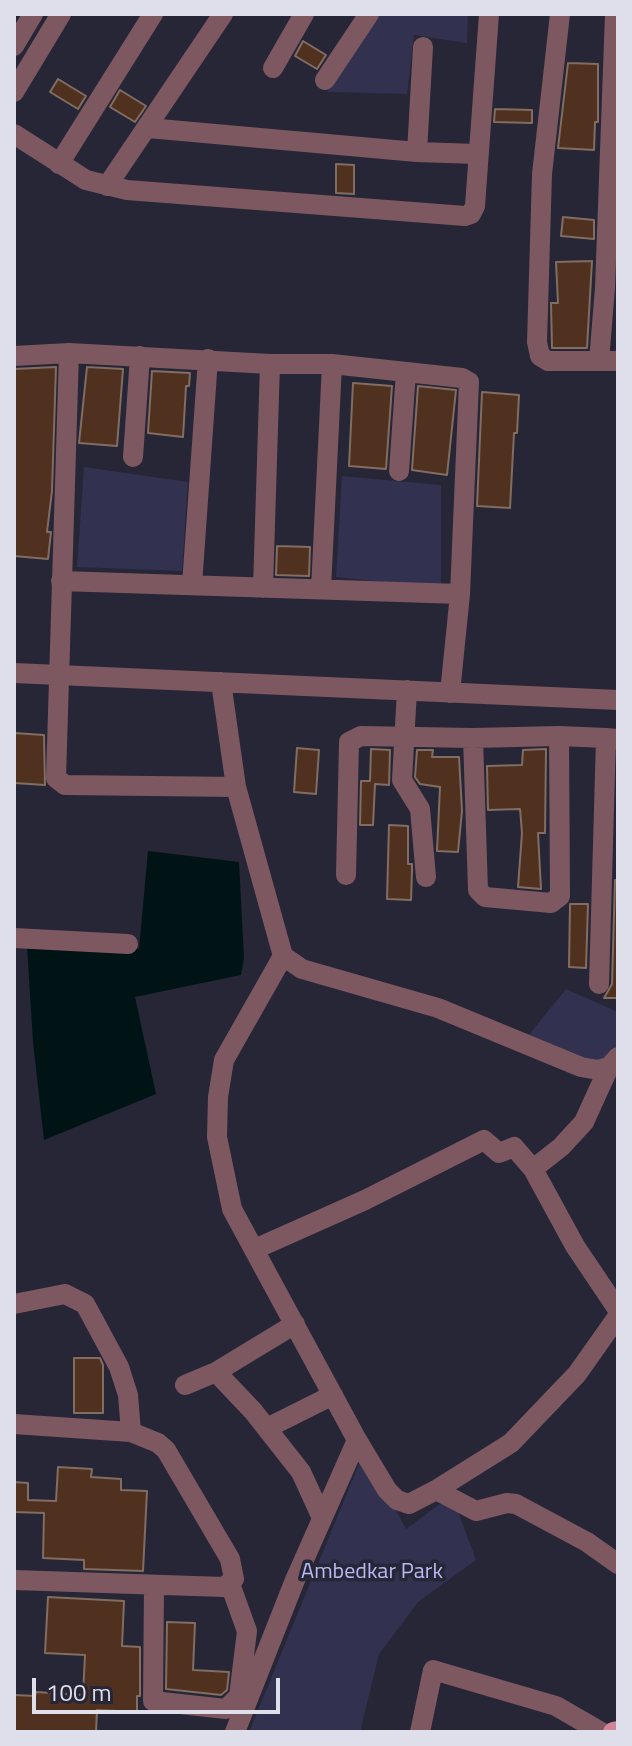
<!DOCTYPE html>
<style>
body{margin:0}
#map{position:relative;width:632px;height:1746px;overflow:hidden;background:#262637;font-family:"Titillium Web",sans-serif}
canvas{display:block}
.frame{position:absolute;inset:0;border:16px solid #dedfea;pointer-events:none}
.scale{position:absolute;left:32px;top:1678px;width:248px;height:36px;box-sizing:border-box;border:4px solid #dedfea;border-top:0;padding-left:10px;font-size:24px;line-height:28px;white-space:nowrap;color:#dedfea;-webkit-text-stroke:6px #262637;paint-order:stroke}
</style>
<div id="map">
<canvas width="632" height="1746"></canvas>
<div class="frame"></div>
<div class="scale">100 m</div>
</div>
<script>
const c = document.querySelector('canvas').getContext('2d');
c.lineJoin = 'round';
function paint(path, color) { c.fillStyle = color; c.fill(path, 'evenodd'); }
const poly = rows => new Path2D(rows.map(r => 'M' + r).join(''));
function stroke(path, color, width, dash) { c.strokeStyle = color; c.lineWidth = width; c.lineCap = dash ? 'butt' : 'round'; c.setLineDash(dash || []); c.stroke(path); }
function drawText(font, color, halo, rows, align = 'center') {
  c.font = font + ' "Titillium Web",sans-serif'; c.lineWidth = 7; c.setLineDash([]); c.textBaseline = 'middle'; c.strokeStyle = halo; c.fillStyle = color; for (const [text, x, y, turn = 0] of rows) {
    c.save(); c.translate(x, y); c.rotate((+turn || 0) * Math.PI / 180); c.textAlign = isNaN(turn) ? turn : align; if (halo) c.strokeText(text, 0, 0); c.fillText(text, 0, 0); c.restore();
  }
}
paint(poly([
 [375,14,468,14,467,43,414,35,407,94,327,92],
 [84,467,188,482,182,571,77,567],
 [342,476,441,485,441,588,336,577],
 [566,989,618,1012,618,1046,592,1077,523,1042],
 [368,1458,406,1529,452,1495,476,1560,418,1602,379,1654,360,1732,249,1732,361,1459]
]), '#32314f');
paint(poly([
 [148,851,239,862,244,958,241,975,135,997,156,1094,44,1140,33,1042,27,946,139,949]
]), '#001416');
const building = poly([
 [303,41,326,55,317,69,295,56,303,41],
 [568,63,598,64,598,122,595,122,594,150,558,148,568,63],
 [58,79,86,96,78,109,50,92,58,79],
 [120,90,146,106,135,122,110,107,120,90],
 [495,109,532,110,532,123,494,122,495,109],
 [336,164,354,165,354,194,336,193,336,164],
 [563,217,594,220,594,239,561,236,563,217],
 [592,261,587,348,552,348,551,303,558,303,556,262,592,261],
 [56,367,52,491,47,532,51,532,48,559,14,556,14,369,56,367],
 [87,367,123,369,117,446,79,443,87,367],
 [152,371,190,373,189,386,186,386,183,437,148,433,152,371],
 [353,383,392,386,386,469,349,466,353,383],
 [418,386,456,390,447,475,412,470,418,386],
 [482,392,519,395,517,433,514,433,510,508,477,506,482,392],
 [277,546,310,547,309,576,276,575,277,546],
 [14,733,44,735,45,785,14,783,14,733],
 [297,748,319,750,316,794,294,792,297,748],
 [371,749,390,750,389,785,375,784,373,825,360,825,361,781,370,781,371,749],
 [546,749,545,833,538,833,541,889,518,887,522,833,520,809,488,810,487,766,522,765,523,750,546,749],
 [417,750,433,750,432,757,459,757,462,811,458,852,437,851,440,787,420,784,415,777,417,750],
 [389,825,408,826,408,864,412,864,412,871,411,900,387,899,389,825],
 [615,880,618,880,618,998,604,998,612,984,615,880],
 [570,904,588,904,586,968,569,967,570,904],
 [74,1358,100,1358,103,1365,103,1413,74,1413,74,1358],
 [58,1467,92,1469,91,1477,121,1479,121,1490,147,1491,143,1571,84,1569,84,1560,43,1558,44,1513,14,1512,14,1482,28,1483,28,1500,56,1501,58,1467],
 [48,1597,124,1601,122,1646,140,1647,140,1696,137,1696,137,1712,97,1710,96,1732,14,1732,14,1695,35,1696,36,1692,83,1695,85,1655,45,1653,48,1597],
 [167,1622,195,1623,193,1670,229,1672,227,1690,221,1695,166,1689,167,1622]
]);
paint(building, '#50311f');
stroke(building, '#816d61', 2);
stroke(poly([
 [560,14,542,174,537,342,540,356,548,361,618,361],
 [14,46,33,14],
 [273,68,304,14],
 [325,80,369,14],
 [14,92,61,14],
 [148,128,417,152,477,154],
 [14,134,86,180,127,190,465,216,471,214,475,206,489,14],
 [417,152,423,47],
 [59,164,153,14],
 [107,186,223,14],
 [69,353,56,778,65,785,236,787],
 [14,356,69,353,270,364,332,364,462,378,469,382,460,594,450,693],
 [599,361,605,288,615,14],
 [133,457,140,356],
 [399,471,406,372],
 [61,581,460,594],
 [192,585,208,359],
 [263,588,270,364],
 [321,589,332,364],
 [14,673,618,700],
 [221,682,236,787,283,956,302,969,438,1008,581,1067,598,1070,609,1067,618,1057],
 [407,690,402,780,420,809,426,877],
 [473,738,478,890,485,897,551,903,560,896,559,736],
 [346,875,349,742,361,736,473,738,559,736,606,738],
 [14,938,128,944],
 [283,956,224,1060,218,1097,217,1137,232,1209,357,1440,387,1490,397,1500,409,1504,436,1490,511,1443,577,1374,618,1316],
 [599,984,606,738,616,739],
 [533,1169,561,1147,584,1122,609,1067],
 [255,1249,365,1200,484,1140,499,1153,514,1147,533,1169,575,1246,618,1310],
 [14,1304,65,1294,85,1304,119,1367,128,1395,131,1432],
 [295,1324,216,1372,253,1411,301,1472,322,1518],
 [185,1385,216,1372],
 [14,1424,131,1432,158,1443,166,1450,230,1559,234,1579,224,1587,14,1580],
 [267,1428,333,1395],
 [436,1490,476,1511,507,1503,516,1504,587,1542,618,1564],
 [154,1586,153,1701,226,1709,239,1696,247,1631,230,1584],
 [235,1732,295,1580,357,1440],
 [420,1732,433,1670,556,1706,601,1732]
]), '#7d5861', 20);
stroke(poly([
 [613,1732,618,1731]
]), '#d1859a', 20);
drawText('22px', '#bab9f4', '#262637', [
 ["Ambedkar Park",372,1573]
]);
</script>
